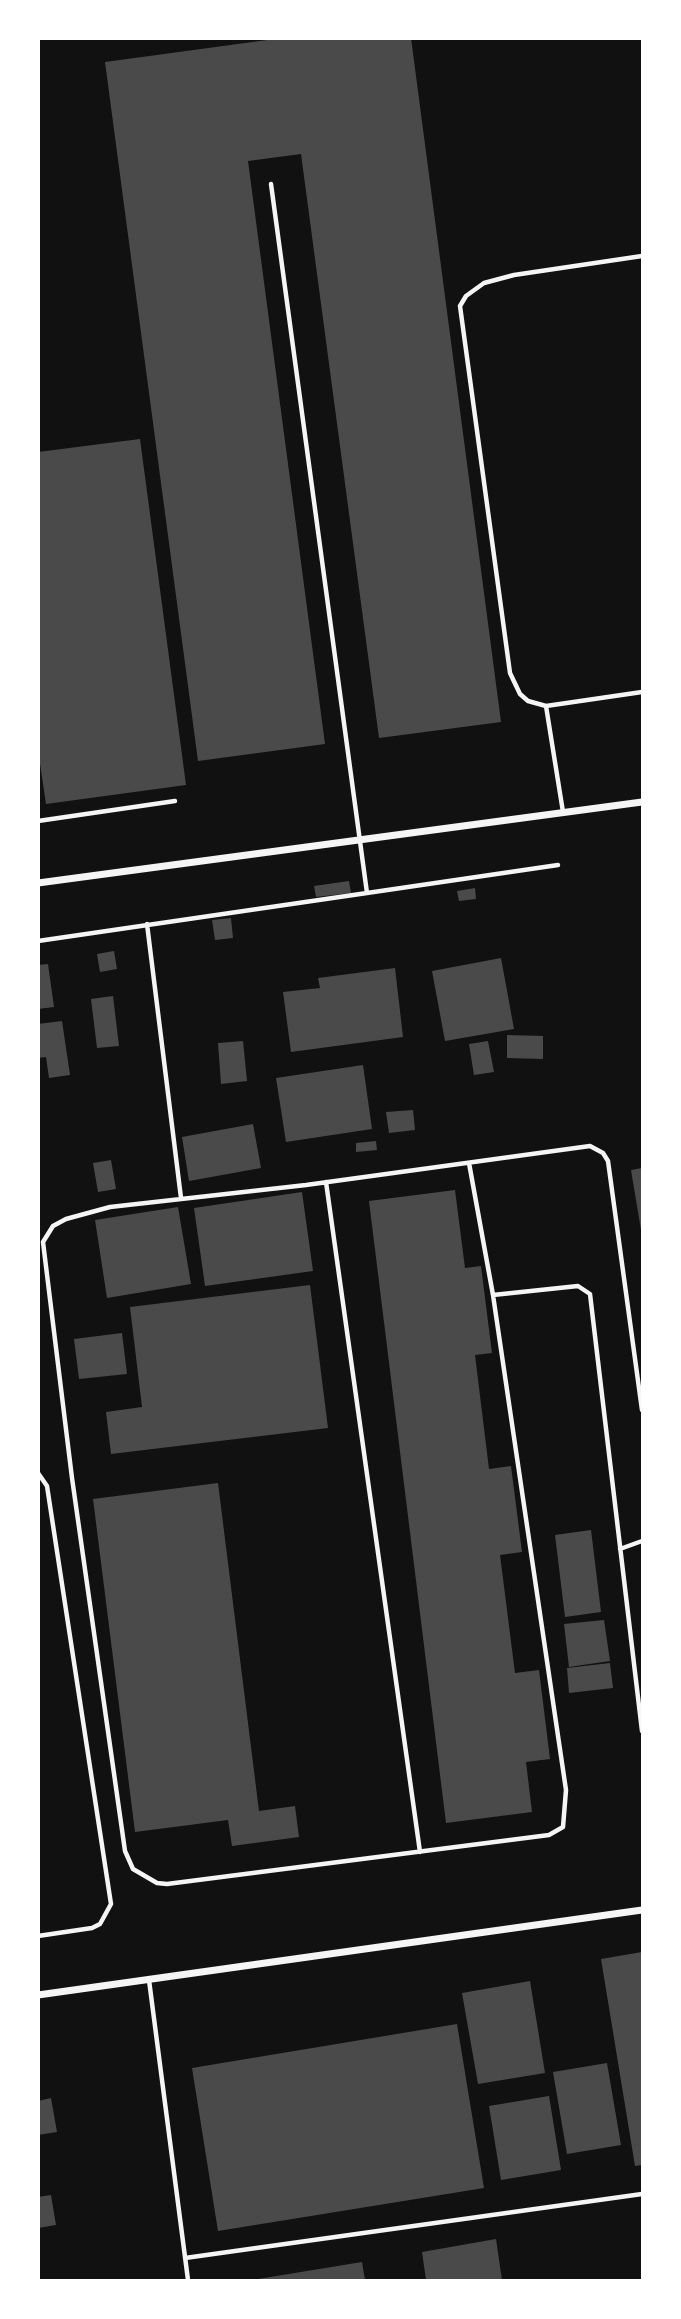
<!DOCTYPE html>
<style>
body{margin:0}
#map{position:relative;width:681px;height:2319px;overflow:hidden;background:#111;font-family:Helvetica,sans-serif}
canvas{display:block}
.frame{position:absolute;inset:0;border:40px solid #fff;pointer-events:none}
</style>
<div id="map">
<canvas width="681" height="2319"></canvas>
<div class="frame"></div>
</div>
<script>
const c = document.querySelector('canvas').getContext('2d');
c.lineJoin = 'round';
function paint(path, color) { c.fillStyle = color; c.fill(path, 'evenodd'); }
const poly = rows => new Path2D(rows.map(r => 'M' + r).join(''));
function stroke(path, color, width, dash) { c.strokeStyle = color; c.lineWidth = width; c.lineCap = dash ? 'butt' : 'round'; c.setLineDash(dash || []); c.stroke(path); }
paint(poly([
 [282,38,411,38,501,722,379,738,301,154,248,161,325,744,198,761,105,62],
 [140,439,186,785,46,804,38,750,38,452],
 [349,881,351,893,316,897,314,886],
 [475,888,476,899,459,901,457,891],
 [231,918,233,938,215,940,212,920],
 [114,951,117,969,100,972,97,954],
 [501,958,514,1029,445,1041,432,971],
 [48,964,54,1007,38,1009,38,965],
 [395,968,403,1037,291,1052,283,992,320,988,318,978],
 [113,996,119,1046,97,1048,91,999],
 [62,1021,70,1075,49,1078,46,1057,38,1058,38,1024],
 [507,1035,543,1036,543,1059,507,1058],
 [243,1041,247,1081,221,1084,218,1043],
 [488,1041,494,1072,474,1075,469,1044],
 [363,1065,372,1129,286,1142,276,1078],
 [413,1110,415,1130,389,1133,386,1112],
 [253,1124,261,1168,189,1181,182,1137],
 [376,1141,377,1150,356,1152,356,1143],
 [111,1160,116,1189,98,1192,93,1163],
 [642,1168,642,1230,641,1230,631,1170],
 [455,1190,465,1268,481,1266,492,1353,475,1355,489,1469,511,1466,522,1552,500,1555,515,1673,539,1670,550,1759,526,1762,532,1812,446,1823,369,1201],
 [302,1192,313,1271,205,1286,194,1208],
 [178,1207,191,1284,107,1298,95,1220],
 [310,1285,328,1428,111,1454,106,1412,142,1407,130,1307],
 [122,1333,127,1374,79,1379,74,1339],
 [218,1483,259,1811,295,1806,299,1837,232,1846,228,1820,135,1832,93,1499],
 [591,1530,601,1612,565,1617,555,1535],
 [604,1620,610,1661,569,1667,564,1624],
 [610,1663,613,1688,569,1693,567,1668],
 [642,1952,642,2165,635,2166,601,1959],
 [530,1981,545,2073,478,2084,462,1993],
 [457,2024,484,2188,218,2231,192,2068],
 [607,2063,621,2145,567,2154,553,2072],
 [549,2096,561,2170,501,2180,489,2106],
 [51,2098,57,2132,38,2135,38,2101],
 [51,2195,56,2225,38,2228,38,2197],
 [496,2239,502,2280,426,2280,422,2252],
 [362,2262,365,2280,258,2280,258,2279]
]), '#4a4a4a');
stroke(poly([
 [546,706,528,701,520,694,510,673,460,306,466,296,484,283,514,275,642,256],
 [563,812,546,706,642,692],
 [38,821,175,801],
 [367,893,558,865],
 [147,924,181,1198],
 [38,941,367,893,271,184],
 [469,1163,493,1295,566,1790,563,1827,549,1835,167,1884,157,1883,133,1869,125,1851,72,1478,43,1242,53,1226,66,1219,110,1207,306,1185,590,1146,603,1153,608,1161,642,1410],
 [326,1182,420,1852],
 [493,1295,578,1286,590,1294,642,1731],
 [38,1473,47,1486,111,1904,100,1924,92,1928,38,1936],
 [620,1549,642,1541],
 [149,1980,188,2280],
 [185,2258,642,2194]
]), '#f5f5f5', 4.5);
stroke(poly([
 [38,883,642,802],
 [38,1995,642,1910]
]), '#f5f5f5', 7);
</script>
